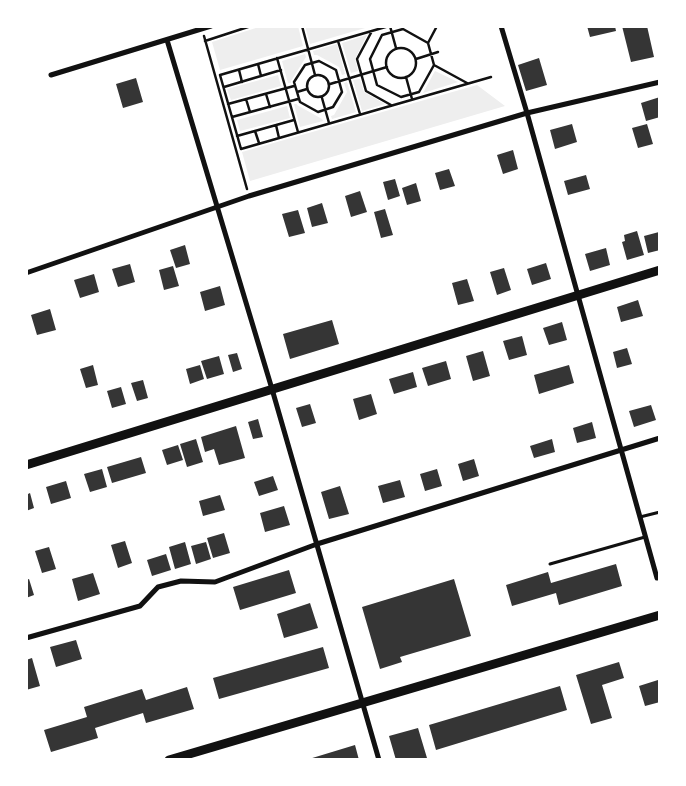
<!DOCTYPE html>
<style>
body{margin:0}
#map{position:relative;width:686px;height:786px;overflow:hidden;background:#fff;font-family:"Work Sans",sans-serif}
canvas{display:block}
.frame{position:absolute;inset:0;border:28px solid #fff;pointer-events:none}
</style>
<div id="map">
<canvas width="686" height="786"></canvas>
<div class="frame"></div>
</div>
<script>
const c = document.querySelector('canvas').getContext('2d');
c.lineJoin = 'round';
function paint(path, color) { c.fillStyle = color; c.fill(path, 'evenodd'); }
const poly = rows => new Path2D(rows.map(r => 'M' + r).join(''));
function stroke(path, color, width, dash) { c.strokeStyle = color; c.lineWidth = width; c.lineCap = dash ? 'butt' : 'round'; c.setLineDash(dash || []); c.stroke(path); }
paint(poly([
 [262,26,298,26,303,46,220,70,212,42],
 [305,26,372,26,310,44],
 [367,35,355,59,358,71,351,73,342,43],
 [337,44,345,74,342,75,339,67,317,55,314,55,313,51],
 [305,54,306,57,291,81,291,83,288,83,282,61],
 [435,71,458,82,423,93],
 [278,75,281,86,231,100,227,89],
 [360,79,364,92,385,104,362,111,353,80],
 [347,82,356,112,332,119,331,116,334,115,347,92,344,83],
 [477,85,505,106,250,181,242,152],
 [294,104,297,104,297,105,322,119,323,121,300,127],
 [287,106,290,118,240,131,237,120]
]), '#eee');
paint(poly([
 [587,26,615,26,616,31,590,37],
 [622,26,647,26,654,57,631,62],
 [539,58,547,85,526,91,518,65],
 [136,78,143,102,123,108,116,84],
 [660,97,660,117,646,121,641,103],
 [572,124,577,142,555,149,550,130],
 [647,124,653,144,638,148,632,128],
 [513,150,518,169,503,174,497,155],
 [449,169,455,186,440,190,435,173],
 [586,175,590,189,568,195,564,181],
 [395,179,400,196,388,200,383,182],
 [416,183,421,201,407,205,402,188],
 [360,191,367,212,351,217,345,196],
 [322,203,328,223,312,227,307,208],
 [385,209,393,235,381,238,374,212],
 [298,210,305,233,289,237,282,214],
 [637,231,644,255,627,260,622,242,625,241,624,235],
 [659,232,660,250,648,253,644,236],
 [185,245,190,264,176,268,170,250],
 [606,248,610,265,590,271,585,254],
 [546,263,551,279,532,285,527,269],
 [130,264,135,282,118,287,112,269],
 [173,266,179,286,164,290,159,270],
 [504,268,511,290,497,295,490,272],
 [94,274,99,292,80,298,74,280],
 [467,279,474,301,458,305,452,283],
 [220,286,225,305,205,311,200,292],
 [638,300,643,316,621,322,617,307],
 [50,309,56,330,37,335,31,315],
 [332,320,339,344,290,359,283,334],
 [562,322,567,340,549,345,543,328],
 [522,336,527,355,509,360,503,341],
 [627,348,632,364,617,368,613,352],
 [483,351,490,376,473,381,466,356],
 [237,353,242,369,233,372,228,355],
 [219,356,224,374,207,379,201,361],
 [446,361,451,379,428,386,422,368],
 [93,365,98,385,86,388,80,369],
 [200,365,204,379,190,384,186,369],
 [569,365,574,383,539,394,534,375],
 [413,372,417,387,394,394,389,379],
 [143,380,148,398,137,401,131,383],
 [121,387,126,404,112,408,107,391],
 [371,394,377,414,359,420,353,399],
 [310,404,316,423,302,427,296,408],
 [651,405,656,420,634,427,629,411],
 [258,419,263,437,253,439,248,422],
 [592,422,596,438,577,443,573,428],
 [236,426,245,458,219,465,214,449,205,452,201,437],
 [196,439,203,462,187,467,180,444],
 [552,439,555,452,534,458,530,446],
 [178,445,183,460,167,465,162,450],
 [141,457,146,473,112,483,107,467],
 [474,459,479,476,463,481,458,464],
 [102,469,107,487,90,492,84,474],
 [437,469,442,486,425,491,420,474],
 [273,476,278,490,259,496,254,482],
 [400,480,405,497,383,503,378,486],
 [66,481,71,498,51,504,46,487],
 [340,486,349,514,329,519,321,492],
 [30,493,34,508,26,511,26,495],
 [220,495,225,510,203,516,199,501],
 [284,506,290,525,265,532,260,513],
 [224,533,230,553,213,558,207,538],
 [125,541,132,563,118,568,111,545],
 [185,542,191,564,175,569,169,547],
 [206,542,211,559,196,564,191,546],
 [49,547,56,569,42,573,35,551],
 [166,554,171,570,152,576,147,560],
 [616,564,622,586,559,605,556,593,512,606,506,585,548,572,551,583],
 [289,570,296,593,240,610,233,587],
 [93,573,100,594,78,601,72,579],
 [29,579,34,595,26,598,26,580],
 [454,579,471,636,400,657,402,662,380,669,362,607],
 [310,603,318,628,284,638,277,614],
 [76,640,82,659,56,667,50,647],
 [323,647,329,668,219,699,213,678],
 [32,658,40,686,26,690,26,660],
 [619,662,624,678,602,685,612,718,591,724,576,675],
 [658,680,660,685,660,702,645,706,639,686],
 [560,686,567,710,436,750,429,725],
 [187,687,194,709,146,723,143,713,95,728,98,738,51,752,44,730,87,717,84,707,142,689,146,700],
 [418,728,427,758,419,760,396,760,389,736],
 [355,745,359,760,309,760,309,759]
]), '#353535');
stroke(poly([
 [302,26,315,75],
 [389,26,220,75,241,149,491,77],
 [390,26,396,48],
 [372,31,357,59,366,91,391,105],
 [204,36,247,189],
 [205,41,251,26],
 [338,41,360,114],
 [428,43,403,29,382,35,370,59,377,85,401,97,419,92,434,65,428,43,437,26],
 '386 63a15 15 0 1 1 30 0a15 15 0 1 1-30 0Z',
 [277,58,298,132],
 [416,59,438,52],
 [319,61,336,70,342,92,333,107,318,112,300,102,294,82,305,65,319,61],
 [258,64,261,76],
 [434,65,467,83],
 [239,70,242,82],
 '307 86a11 11 0 1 1 22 0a11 11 0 1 1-22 0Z',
 [406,77,412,99],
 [330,84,387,67],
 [224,87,281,70],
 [297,92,307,89],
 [266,94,270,107],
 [322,98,329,123],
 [246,99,250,112],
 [228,104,294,86],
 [232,117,298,99],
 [276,125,279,138],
 [255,131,259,143],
 [237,136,294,120]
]), '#111', 2.5);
stroke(poly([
 [640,517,660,512],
 [550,564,645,537]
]), '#111', 3);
stroke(poly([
 [501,26,527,113,657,578],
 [167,40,272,389,379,760],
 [51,75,211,26],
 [26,273,249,196,527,113,660,82],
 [26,638,140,606,158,587,181,581,215,582,317,544,660,438]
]), '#111', 5);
stroke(poly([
 [26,465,660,270]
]), '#111', 9);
stroke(poly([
 [169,760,660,615]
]), '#111', 9);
</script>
